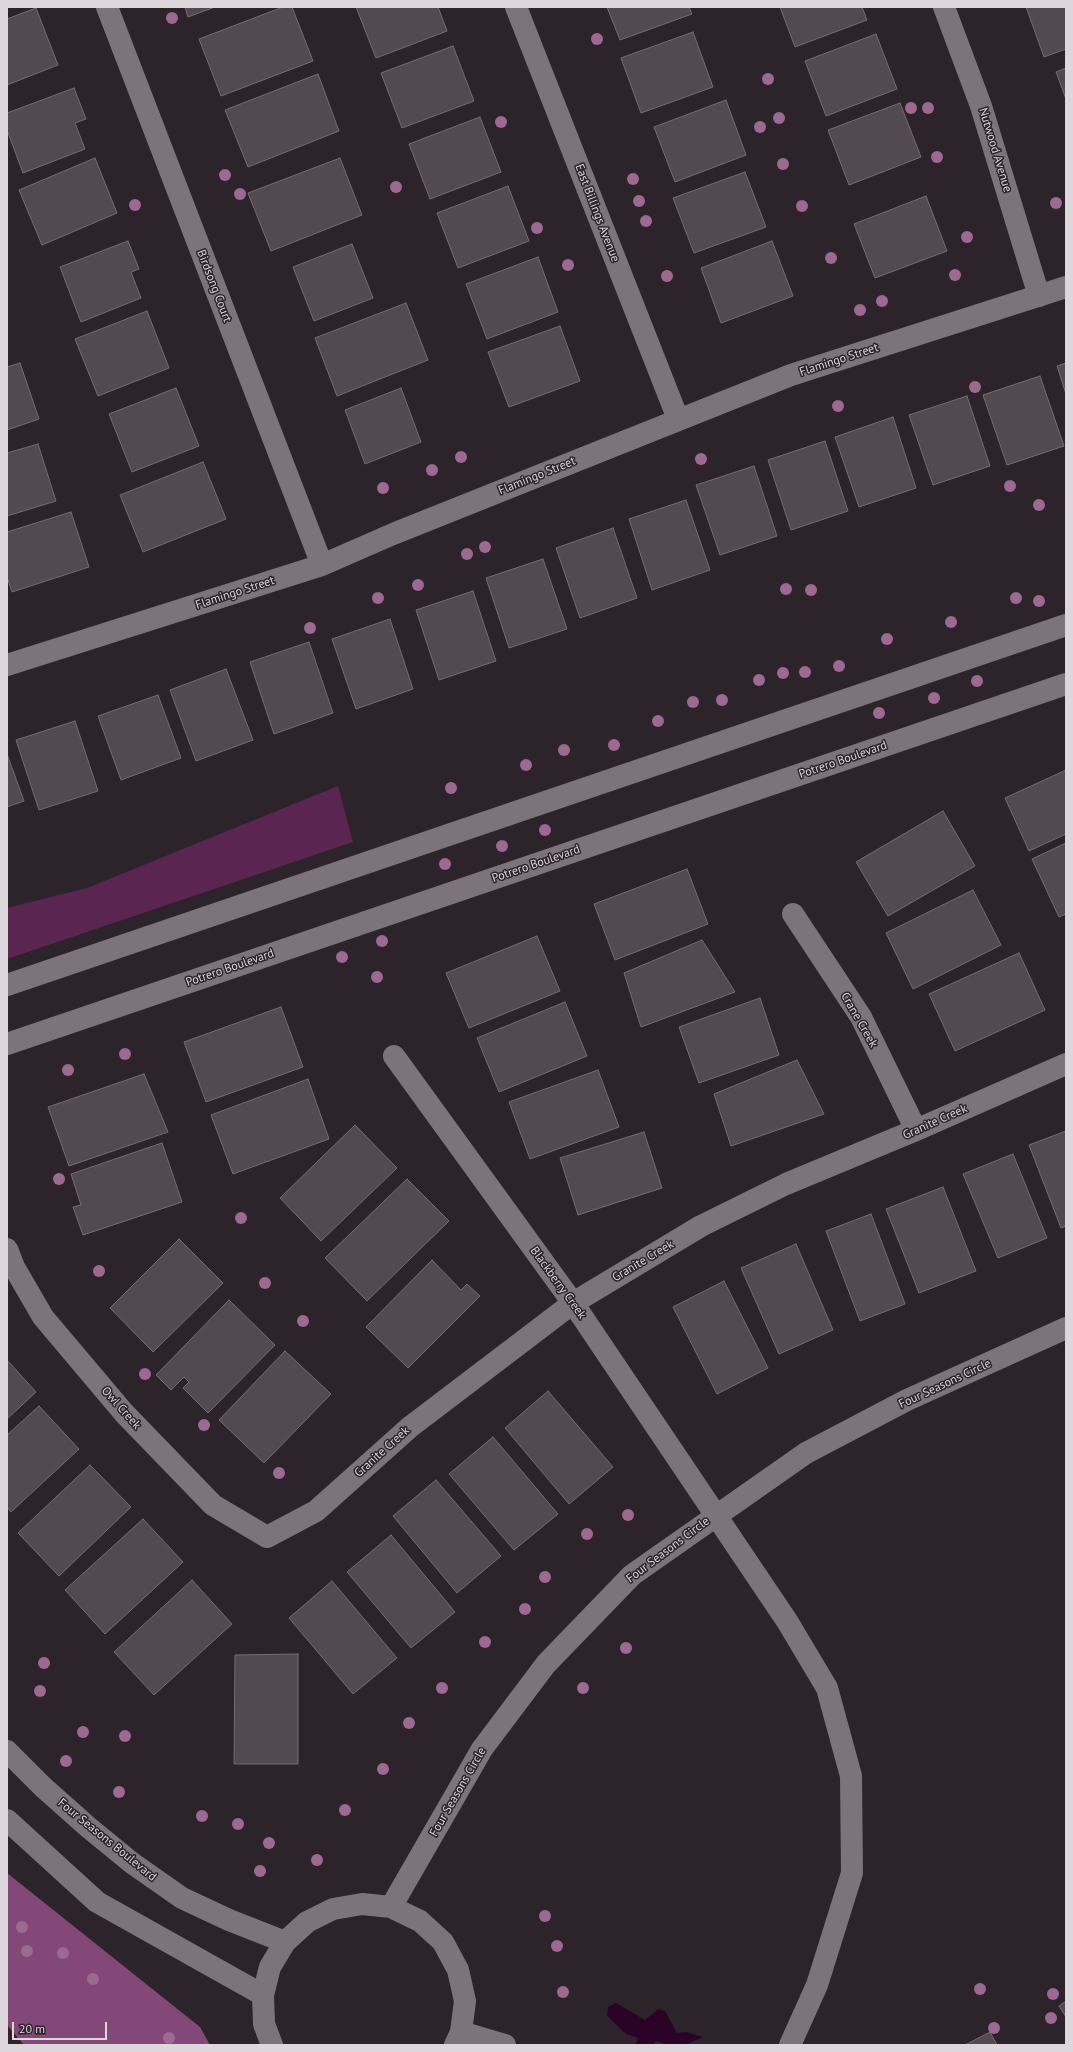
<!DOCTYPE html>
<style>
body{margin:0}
#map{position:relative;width:1073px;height:2052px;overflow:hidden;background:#2c242a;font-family:"PT Sans",sans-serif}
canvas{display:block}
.frame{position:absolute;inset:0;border:8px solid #ddd7db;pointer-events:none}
.scale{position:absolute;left:12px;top:2022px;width:95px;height:18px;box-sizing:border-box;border:2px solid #ddd7db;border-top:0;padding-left:5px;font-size:12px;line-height:14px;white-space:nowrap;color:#ddd7db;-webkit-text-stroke:3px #2c242a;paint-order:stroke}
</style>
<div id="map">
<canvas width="1073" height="2052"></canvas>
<div class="frame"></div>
<div class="scale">20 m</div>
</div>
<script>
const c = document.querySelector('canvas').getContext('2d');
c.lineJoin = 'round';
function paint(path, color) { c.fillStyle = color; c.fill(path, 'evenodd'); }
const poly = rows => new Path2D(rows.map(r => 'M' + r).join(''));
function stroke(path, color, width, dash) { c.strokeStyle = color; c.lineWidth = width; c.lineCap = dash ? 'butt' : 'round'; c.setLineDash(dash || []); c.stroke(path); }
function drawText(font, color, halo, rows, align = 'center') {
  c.font = font + ' "PT Sans",sans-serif'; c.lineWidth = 3; c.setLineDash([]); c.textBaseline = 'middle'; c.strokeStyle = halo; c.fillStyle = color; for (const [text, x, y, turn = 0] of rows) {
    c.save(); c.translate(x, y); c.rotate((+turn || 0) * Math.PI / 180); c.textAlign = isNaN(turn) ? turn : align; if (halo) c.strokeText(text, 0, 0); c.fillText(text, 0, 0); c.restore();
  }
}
paint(poly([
 [338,786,353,842,7,959,7,908,87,888]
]), '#5b2552');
paint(poly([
 [7,1873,200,2027,210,2045,24,2045,7,2025]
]), '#834878');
paint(poly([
 [616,2003,645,2020,658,2009,665,2011,677,2033,686,2032,703,2037,685,2045,667,2045,656,2041,654,2045,635,2045,638,2038,626,2034,607,2016,608,2007]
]), '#2b0326');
const building = poly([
 [185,7,215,7,188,17,185,7],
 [283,7,292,7,313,61,221,96,199,39,283,7],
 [356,7,438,7,447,31,376,58,356,7],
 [607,7,689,7,692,14,620,40,607,7],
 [780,7,862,7,867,20,795,47,780,7],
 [1026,7,1066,7,1066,49,1044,57,1026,7],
 [36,8,58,65,7,85,7,19,36,8],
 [693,32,713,87,641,113,621,58,693,32],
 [876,34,897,89,826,116,805,61,876,34],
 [453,46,474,101,402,128,381,73,453,46],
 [1066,68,1066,99,1056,72,1066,68],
 [318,74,339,131,248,167,225,110,318,74],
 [74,88,86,119,75,123,85,149,23,173,7,130,7,113,74,88],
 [726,100,746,155,675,182,654,127,726,100],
 [900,103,921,157,849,185,828,130,900,103],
 [480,117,501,172,430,199,409,144,480,117],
 [95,158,117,213,42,245,19,190,95,158],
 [340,158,362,215,271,251,248,193,340,158],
 [745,172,766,227,694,253,673,198,745,172],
 [508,186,529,241,458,268,437,213,508,186],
 [926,196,947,251,875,278,854,224,926,196],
 [128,241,139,269,131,272,141,298,81,322,60,267,128,241],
 [772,241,793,296,721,323,701,268,772,241],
 [352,244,373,298,314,321,293,267,352,244],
 [538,257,558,312,487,339,466,284,538,257],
 [406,303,428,360,337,396,315,338,406,303],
 [147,311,169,368,98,396,75,339,147,311],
 [560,326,580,381,509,407,488,352,560,326],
 [20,363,39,419,7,430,7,367,20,363],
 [1066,363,1066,394,1057,366,1066,363],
 [1040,376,1064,446,1007,465,983,395,1040,376],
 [176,388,199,446,132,472,109,414,176,388],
 [401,388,421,442,365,464,345,410,401,388],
 [967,396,990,466,933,485,909,415,967,396],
 [893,417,916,488,859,507,835,437,893,417],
 [825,441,848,511,791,530,768,460,825,441],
 [38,444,56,501,7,516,7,453,38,444],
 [203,462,226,519,143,552,120,495,203,462],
 [754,466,777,536,720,555,696,485,754,466],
 [686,500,710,570,652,590,629,519,686,500],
 [71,512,89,567,12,592,7,577,7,532,71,512],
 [613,528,637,598,580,618,556,548,613,528],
 [543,559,567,629,509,648,486,578,543,559],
 [473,591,496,661,439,680,416,610,473,591],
 [390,619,413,689,356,709,332,639,390,619],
 [309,642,333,713,274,734,250,662,309,642],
 [226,669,253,740,196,761,170,690,226,669],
 [158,695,181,758,121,780,98,716,158,695],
 [75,721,98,791,39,810,16,740,75,721],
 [7,754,24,801,7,807,7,754],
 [1066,770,1066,834,1029,851,1005,798,1066,770],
 [943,811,975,866,888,916,856,862,943,811],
 [1066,843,1066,914,1059,917,1032,859,1066,843],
 [687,869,708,924,615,960,594,904,687,869],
 [973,890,1001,945,913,989,886,933,973,890],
 [537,936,560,991,469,1028,446,973,537,936],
 [702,940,735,992,641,1027,624,973,702,940],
 [1019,953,1045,1010,955,1051,929,994,1019,953],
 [760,998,779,1055,699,1083,679,1027,760,998],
 [565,1002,587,1056,499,1092,477,1038,565,1002],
 [281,1007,303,1067,206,1102,184,1042,281,1007],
 [797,1060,824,1114,731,1146,714,1094,797,1060],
 [598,1070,619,1127,530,1159,509,1102,598,1070],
 [144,1074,168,1132,69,1166,48,1107,144,1074],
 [308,1079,329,1139,233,1174,211,1115,308,1079],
 [355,1125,397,1168,321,1241,280,1198,355,1125],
 [1066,1131,1066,1226,1061,1228,1029,1145,1066,1131],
 [644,1132,662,1188,578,1215,560,1158,644,1132],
 [162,1143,182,1202,83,1235,73,1207,81,1205,71,1174,162,1143],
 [1013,1154,1047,1238,998,1258,963,1174,1013,1154],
 [407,1179,449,1221,367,1301,325,1258,407,1179],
 [943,1187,976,1271,919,1293,886,1209,943,1187],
 [871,1214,905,1304,860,1321,826,1231,871,1214],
 [179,1239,223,1283,153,1352,110,1308,179,1239],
 [796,1244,833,1330,779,1354,741,1268,796,1244],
 [432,1260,461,1290,467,1284,480,1296,408,1368,366,1327,432,1260],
 [724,1281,768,1368,717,1394,673,1307,724,1281],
 [229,1300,275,1345,208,1413,183,1388,189,1382,184,1377,171,1390,156,1375,229,1300],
 [285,1351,331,1394,264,1463,219,1420,285,1351],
 [7,1360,36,1392,7,1419,7,1360],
 [548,1391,613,1467,569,1504,505,1428,548,1391],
 [39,1406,79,1449,11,1512,7,1507,7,1435,39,1406],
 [493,1437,558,1514,514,1550,449,1474,493,1437],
 [90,1465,131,1507,59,1576,18,1533,90,1465],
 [436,1480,501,1556,457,1593,393,1516,436,1480],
 [143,1519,183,1562,105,1634,65,1590,143,1519],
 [391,1535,455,1612,411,1648,347,1572,391,1535],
 [192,1580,232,1624,154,1695,114,1652,192,1580],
 [332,1581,397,1658,353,1694,289,1618,332,1581],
 [298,1654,298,1764,234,1764,235,1655,298,1654],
 [1066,2001,1066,2017,1059,2006,1066,2001],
 [990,2032,997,2045,965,2045,990,2032]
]);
paint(building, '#534a51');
stroke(building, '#766c73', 1);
stroke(poly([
 [107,7,322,565],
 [516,7,678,419],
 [944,7,981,106,1039,296],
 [7,665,322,565,393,534,791,375,1066,287],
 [793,914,861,1017,916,1130],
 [394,1056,573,1303,787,1621,827,1688,851,1776,852,1873,817,1985,790,2045],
 [7,1249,14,1267,43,1317,124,1413,213,1505,267,1537,316,1511,410,1427,573,1303,701,1226,786,1184,916,1130,1066,1064],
 [7,1751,43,1787,88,1827,132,1863,182,1898,229,1920,285,1942],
 [7,1820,97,1902,263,1995],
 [391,1907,482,1749,546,1664,632,1575,806,1453,907,1400,1066,1328],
 [461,2032,505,2045],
 [272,2045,264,2024,263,1995,270,1967,285,1942,307,1922,333,1909,362,1904,391,1907,420,1921,443,1942,458,1970,465,2001,461,2032,455,2045]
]), '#7d747b', 22);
stroke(poly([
 [7,985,1066,625],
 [7,1044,1066,684]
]), '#7d747b', 22);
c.fillStyle = '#9c6991';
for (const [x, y] of [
 [172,18],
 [597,39],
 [768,79],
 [911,108],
 [928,108],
 [779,118],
 [501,122],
 [760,127],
 [937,157],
 [783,164],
 [225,175],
 [633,179],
 [396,187],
 [240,194],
 [639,201],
 [1056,203],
 [135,205],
 [802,206],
 [646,221],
 [537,228],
 [967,237],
 [831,258],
 [568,265],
 [955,275],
 [667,276],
 [882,301],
 [860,310],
 [975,387],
 [838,406],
 [461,457],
 [701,459],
 [432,470],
 [1010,486],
 [383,488],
 [1039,505],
 [485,547],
 [467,554],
 [418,585],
 [786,589],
 [811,590],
 [378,598],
 [1016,598],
 [1039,601],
 [951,622],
 [310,628],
 [887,639],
 [839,666],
 [805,672],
 [783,673],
 [759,680],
 [977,681],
 [934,698],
 [722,700],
 [693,702],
 [879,713],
 [658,721],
 [614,745],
 [564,750],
 [526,765],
 [451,788],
 [545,830],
 [502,846],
 [445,864],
 [382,941],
 [342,957],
 [377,977],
 [125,1054],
 [68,1070],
 [59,1179],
 [241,1218],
 [99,1271],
 [265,1283],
 [303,1321],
 [145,1374],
 [204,1425],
 [279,1473],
 [628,1515],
 [587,1534],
 [545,1577],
 [525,1609],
 [485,1642],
 [626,1648],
 [44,1663],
 [442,1688],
 [583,1688],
 [40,1691],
 [409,1723],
 [83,1732],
 [125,1736],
 [66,1761],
 [383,1769],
 [119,1792],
 [345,1810],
 [202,1816],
 [238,1824],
 [269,1843],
 [317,1860],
 [260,1871],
 [545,1916],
 [22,1927],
 [557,1946],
 [27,1951],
 [63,1953],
 [93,1979],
 [980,1989],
 [563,1992],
 [1053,1994],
 [1051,2018],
 [994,2028],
 [169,2038]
]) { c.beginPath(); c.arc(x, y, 6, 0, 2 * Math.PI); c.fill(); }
drawText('12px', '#ddd7db', '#2c242a', [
 ["Nutwood Avenue",995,150,73],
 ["East Billings Avenue",597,213,69],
 ["Birdsong Court",214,286,69],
 ["Flamingo Street",839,360,-18],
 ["Flamingo Street",537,476,-22],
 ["Flamingo Street",235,593,-18],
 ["Potrero Boulevard",843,760,-19],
 ["Potrero Boulevard",536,864,-19],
 ["Potrero Boulevard",230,968,-19],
 ["Crane Creek",859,1020,60],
 ["Granite Creek",935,1122,-24],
 ["Granite Creek",643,1261,-31],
 ["Blackberry Creek",558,1283,54],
 ["Four Seasons Circle",945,1384,-25],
 ["Owl Creek",121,1408,48],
 ["Granite Creek",382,1452,-42],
 ["Four Seasons Circle",668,1550,-37],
 ["Four Seasons Circle",458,1792,-60],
 ["Four Seasons Boulevard",107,1840,39]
]);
</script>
